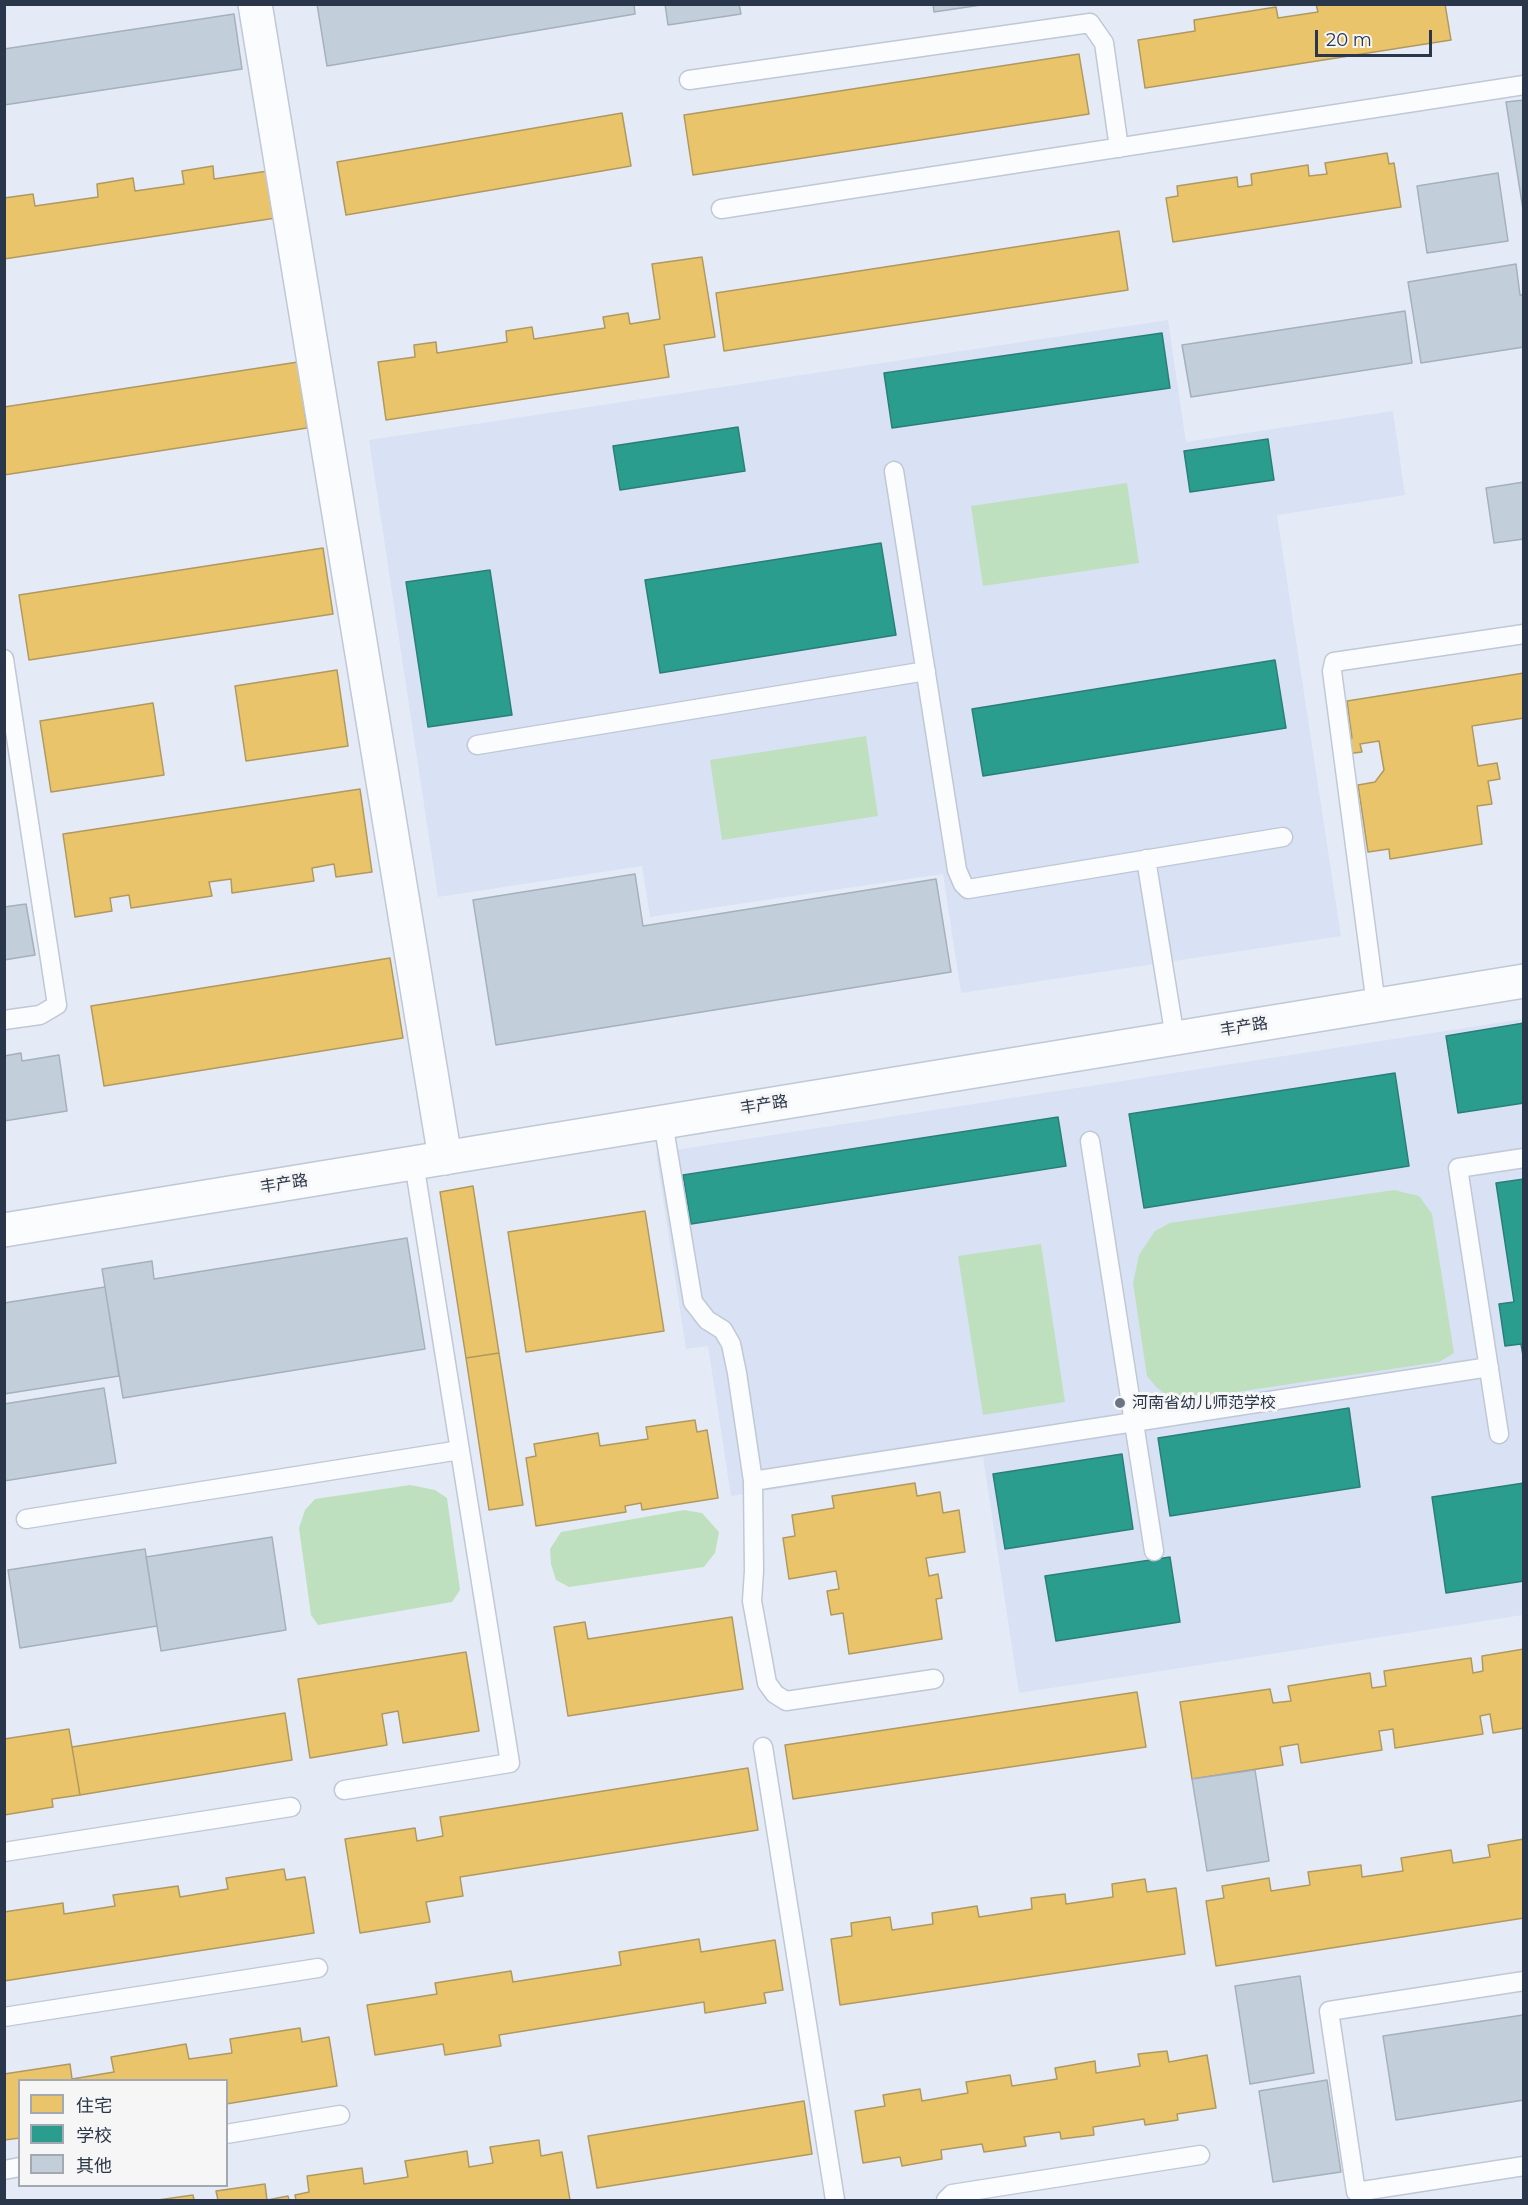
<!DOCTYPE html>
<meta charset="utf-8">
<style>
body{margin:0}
#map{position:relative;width:1528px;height:2205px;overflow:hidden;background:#e5ebf6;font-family:Montserrat,"Noto Sans SC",sans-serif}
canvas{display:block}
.frame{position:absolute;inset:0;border:6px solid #2a3649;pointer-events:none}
.legend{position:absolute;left:18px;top:2079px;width:210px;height:108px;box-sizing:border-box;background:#f6f6f6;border:2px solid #a4a9b1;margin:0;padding:8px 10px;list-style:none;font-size:18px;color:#2a3649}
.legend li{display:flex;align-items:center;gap:12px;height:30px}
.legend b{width:30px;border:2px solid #a4a9b1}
.scale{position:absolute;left:1315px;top:30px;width:117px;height:27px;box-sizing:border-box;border:3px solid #2a3649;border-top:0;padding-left:8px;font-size:18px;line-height:21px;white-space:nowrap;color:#2a3649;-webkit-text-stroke:4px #f6f6f6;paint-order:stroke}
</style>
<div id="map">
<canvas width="1528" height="2205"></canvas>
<div class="frame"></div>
<ul class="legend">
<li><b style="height:16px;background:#e9c46a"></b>住宅</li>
<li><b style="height:16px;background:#2a9d8f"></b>学校</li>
<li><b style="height:16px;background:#c2ceda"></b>其他</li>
</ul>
<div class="scale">20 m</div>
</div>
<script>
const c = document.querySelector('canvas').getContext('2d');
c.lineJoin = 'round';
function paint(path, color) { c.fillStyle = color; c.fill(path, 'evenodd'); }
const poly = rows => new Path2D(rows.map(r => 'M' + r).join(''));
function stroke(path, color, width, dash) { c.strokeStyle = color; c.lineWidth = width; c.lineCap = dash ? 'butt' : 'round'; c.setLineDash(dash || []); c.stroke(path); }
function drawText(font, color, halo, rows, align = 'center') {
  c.font = font + ' Montserrat,"Noto Sans SC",sans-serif'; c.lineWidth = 6; c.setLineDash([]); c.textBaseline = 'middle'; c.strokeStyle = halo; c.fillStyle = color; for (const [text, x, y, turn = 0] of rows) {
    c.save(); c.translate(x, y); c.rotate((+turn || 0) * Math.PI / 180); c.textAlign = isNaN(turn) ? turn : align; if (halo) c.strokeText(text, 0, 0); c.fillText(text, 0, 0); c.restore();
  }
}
paint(poly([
 [1168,320,1186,442,1393,411,1405,495,1277,515,1341,936,961,993,943,874,650,917,642,866,438,897,369,440],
 [1523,1019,1523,1615,1019,1693,983,1457,731,1496,708,1346,686,1349,656,1153]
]), '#d8e2f4');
paint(poly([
 [1127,483,1139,563,983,586,971,506],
 [866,736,878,816,722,840,710,760],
 [1394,1190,1419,1196,1432,1214,1454,1353,1439,1362,1189,1399,1169,1396,1157,1388,1147,1376,1133,1283,1139,1255,1155,1231,1170,1223],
 [1041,1244,1065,1402,983,1415,958,1256],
 [410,1485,435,1490,447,1498,460,1590,452,1602,318,1625,311,1615,299,1528,305,1510,315,1499],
 [684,1510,702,1513,719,1532,715,1553,704,1567,569,1587,556,1580,551,1564,550,1549,561,1532]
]), '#bee0be');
const homes = poly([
 [1316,4,1445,4,1451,40,1145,88,1138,40,1195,31,1194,20,1276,7,1278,18,1318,12,1316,4],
 [1079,54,1089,114,693,175,684,115,1079,54],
 [622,113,631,166,346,215,337,162,622,113],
 [1387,153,1389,164,1394,163,1401,207,1173,242,1166,198,1178,196,1177,186,1237,177,1238,187,1252,185,1251,174,1308,165,1309,176,1327,174,1325,163,1387,153],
 [213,166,214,179,268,171,276,218,4,259,4,198,33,194,35,206,98,197,97,184,133,178,135,191,184,184,182,171,213,166],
 [1119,231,1128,290,724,351,716,293,1119,231],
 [702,257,715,337,664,345,669,377,386,420,378,362,415,357,414,345,436,342,437,353,507,342,506,331,532,327,534,339,605,328,603,317,628,313,630,324,660,319,652,264,702,257],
 [298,362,307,428,4,475,4,407,298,362],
 [323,548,333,614,29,660,19,595,323,548],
 [337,670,348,746,246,761,235,686,337,670],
 [1524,673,1524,718,1472,726,1478,766,1497,763,1500,779,1488,781,1492,804,1477,806,1482,844,1390,859,1389,849,1368,852,1358,785,1375,782,1384,770,1379,741,1360,744,1362,752,1346,754,1343,739,1352,738,1347,701,1524,673],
 [153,703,164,775,51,792,40,721,153,703],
 [360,789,372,872,336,877,334,864,312,868,314,881,232,893,231,879,209,882,212,896,131,908,129,895,110,898,112,911,75,917,63,834,360,789],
 [390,958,403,1038,104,1086,91,1006,390,958],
 [473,1186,499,1353,466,1358,440,1192,473,1186],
 [645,1211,664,1331,526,1352,508,1232,645,1211],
 [499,1353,523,1505,489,1510,466,1358,499,1353],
 [695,1420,697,1432,707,1430,718,1498,642,1510,641,1503,625,1506,626,1512,536,1526,526,1458,536,1456,534,1444,598,1433,600,1446,648,1439,646,1427,695,1420],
 [915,1483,917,1496,940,1492,943,1513,959,1510,965,1552,926,1558,929,1576,938,1574,942,1598,936,1599,942,1639,849,1654,843,1613,831,1615,827,1591,839,1589,836,1571,789,1579,783,1538,795,1536,792,1515,834,1508,832,1496,915,1483],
 [732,1617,743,1689,568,1716,554,1627,585,1622,588,1639,732,1617],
 [1524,1649,1524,1728,1493,1733,1490,1714,1480,1716,1483,1734,1395,1748,1393,1729,1379,1731,1382,1750,1301,1763,1298,1744,1280,1747,1283,1765,1192,1779,1180,1702,1270,1689,1273,1703,1291,1701,1288,1686,1370,1673,1372,1688,1386,1686,1384,1671,1471,1658,1473,1673,1483,1671,1482,1656,1524,1649],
 [466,1652,479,1731,403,1743,398,1711,382,1714,387,1745,310,1758,298,1679,466,1652],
 [1137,1692,1146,1747,793,1799,785,1745,1137,1692],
 [285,1713,292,1760,80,1795,72,1747,285,1713],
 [69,1729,80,1795,52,1799,53,1807,4,1815,4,1739,69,1729],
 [748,1768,758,1830,460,1877,463,1896,426,1902,430,1922,360,1933,345,1839,415,1828,417,1841,443,1836,440,1817,748,1768],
 [1524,1839,1524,1918,1216,1966,1206,1901,1224,1898,1222,1886,1269,1878,1271,1891,1310,1885,1308,1872,1361,1865,1362,1877,1403,1871,1401,1858,1451,1850,1453,1863,1490,1857,1488,1845,1524,1839],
 [284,1869,286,1880,305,1877,314,1933,4,1981,4,1912,63,1903,64,1914,115,1906,113,1895,178,1886,180,1897,228,1889,226,1878,284,1869],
 [1145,1879,1147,1892,1176,1888,1185,1954,840,2005,831,1939,852,1936,851,1923,890,1917,892,1930,933,1924,932,1913,977,1906,979,1917,1032,1909,1031,1898,1065,1894,1066,1904,1113,1897,1112,1884,1145,1879],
 [699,1939,701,1952,775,1940,783,1990,764,1993,766,2003,705,2013,704,2002,499,2035,501,2046,445,2055,443,2044,375,2055,367,2005,437,1994,435,1983,511,1971,513,1982,621,1965,619,1952,699,1939],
 [300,2028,302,2042,329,2037,337,2086,226,2104,226,2080,20,2080,20,2138,4,2140,4,2074,70,2064,72,2079,114,2072,111,2057,186,2044,189,2059,232,2053,230,2039,300,2028],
 [1167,2051,1169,2062,1207,2055,1216,2108,1177,2114,1178,2120,1145,2125,1144,2119,1093,2127,1094,2135,1061,2139,1060,2132,1024,2137,1026,2146,984,2152,982,2144,941,2150,942,2159,902,2166,900,2157,863,2163,855,2111,885,2106,883,2095,920,2089,922,2101,968,2093,966,2082,1010,2075,1012,2086,1057,2079,1055,2068,1095,2061,1096,2073,1140,2066,1138,2054,1167,2051],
 [804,2101,812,2154,597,2188,588,2136,804,2101],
 [539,2140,541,2156,562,2152,570,2200,296,2200,295,2195,309,2192,307,2176,362,2168,364,2184,408,2177,405,2161,467,2151,469,2167,493,2163,490,2147,539,2140],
 [265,2184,267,2200,288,2196,289,2200,218,2200,216,2191,265,2184],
 [193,2195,194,2200,158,2200,193,2195]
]);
paint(homes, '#e9c46a');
stroke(homes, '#b09960', 1.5);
const schools = poly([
 [1162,333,1170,388,892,428,884,373,1162,333],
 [738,427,745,471,620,490,613,446,738,427],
 [1268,439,1274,480,1190,492,1184,451,1268,439],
 [881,543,896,635,660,673,645,580,881,543],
 [490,570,512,715,428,727,406,582,490,570],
 [1275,660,1286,728,983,776,972,709,1275,660],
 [1524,1023,1524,1103,1458,1113,1446,1036,1524,1023],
 [1395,1073,1409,1166,1144,1208,1129,1114,1395,1073],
 [1058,1117,1066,1166,691,1224,683,1175,1058,1117],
 [1524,1179,1524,1361,1521,1344,1505,1346,1499,1304,1514,1302,1496,1183,1524,1179],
 [1349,1408,1360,1487,1170,1516,1158,1438,1349,1408],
 [1122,1454,1133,1529,1005,1549,993,1474,1122,1454],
 [1524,1483,1524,1581,1446,1593,1432,1497,1524,1483],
 [1170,1557,1180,1622,1056,1641,1045,1576,1170,1557]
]);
paint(schools, '#2a9d8f');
stroke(schools, '#2a7e7a', 1.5);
const building = poly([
 [317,4,634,4,635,14,327,66,317,4],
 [665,4,739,4,741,14,668,25,665,4],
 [933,4,988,4,934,12,933,4],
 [234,14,242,69,4,105,4,49,234,14],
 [1524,100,1524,216,1506,102,1524,100],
 [1498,173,1508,241,1427,253,1417,186,1498,173],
 [1516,264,1520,295,1524,295,1524,347,1421,363,1408,282,1516,264],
 [1405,311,1412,363,1191,397,1182,345,1405,311],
 [1524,482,1524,539,1494,543,1486,488,1524,482],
 [635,874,643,926,936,879,951,972,496,1045,473,900,635,874],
 [26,904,35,955,4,960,4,907,26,904],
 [21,1053,22,1061,59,1055,67,1111,4,1121,4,1056,21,1053],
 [407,1238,425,1349,123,1398,102,1269,152,1261,154,1279,407,1238],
 [105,1287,119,1376,4,1394,4,1303,105,1287],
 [104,1388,116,1463,4,1481,4,1404,104,1388],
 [272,1537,286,1630,161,1651,146,1557,272,1537],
 [145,1549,157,1626,20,1648,8,1570,145,1549],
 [1255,1770,1269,1861,1207,1871,1192,1779,1255,1770],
 [1300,1976,1314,2073,1250,2084,1235,1986,1300,1976],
 [1523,2015,1524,2100,1396,2120,1383,2036,1523,2015],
 [1327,2080,1341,2172,1273,2182,1259,2091,1327,2080]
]);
paint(building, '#c2ceda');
stroke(building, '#a4b0bb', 1.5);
const service = poly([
 [689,80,1090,23,1104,43,1119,148],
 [721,209,1524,85],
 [894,471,957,870,963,884,968,889,1283,837],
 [4,659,57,1005,40,1015,4,1020],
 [477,745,926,671],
 [1146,859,1175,1038],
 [1376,1005,1332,671,1334,662,1524,634],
 [663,1122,693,1302,707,1320,723,1330,731,1344,737,1373,753,1481,754,1571,752,1601,767,1683,775,1694,786,1701,934,1679],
 [1090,1141,1154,1551],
 [1499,1434,1458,1168,1524,1158],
 [753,1481,1489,1367],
 [26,1519,460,1450],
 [763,1747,835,2200],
 [344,1790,510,1763,414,1163],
 [4,1852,291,1807],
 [1524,1981,1329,2011,1356,2192,1524,2166],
 [4,2017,318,1968],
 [226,2134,340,2115],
 [4,2170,20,2167],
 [946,2200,952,2194,1200,2155]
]);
const minor = poly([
 [255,4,445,1158]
]);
const tertiary = poly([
 [4,1230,1524,981]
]);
stroke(service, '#c0c8d6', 21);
stroke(minor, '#c0c8d6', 36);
stroke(tertiary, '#c0c8d6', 36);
stroke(service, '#fbfcfe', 18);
stroke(minor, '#fbfcfe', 33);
stroke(tertiary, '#fbfcfe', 33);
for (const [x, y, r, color] of [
 [1120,1403,6,"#6b7586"]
]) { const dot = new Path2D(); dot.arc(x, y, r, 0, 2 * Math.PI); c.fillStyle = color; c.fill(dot); stroke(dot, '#f6f6f6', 2); }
drawText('16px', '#2a3649', '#f6f6f6', [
 ["丰产路",1244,1027,-9],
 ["丰产路",764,1105,-9],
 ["丰产路",284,1184,-9]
]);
drawText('16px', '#2a3649', '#f6f6f6', [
 ["河南省幼儿师范学校",1132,1403]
], 'left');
</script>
